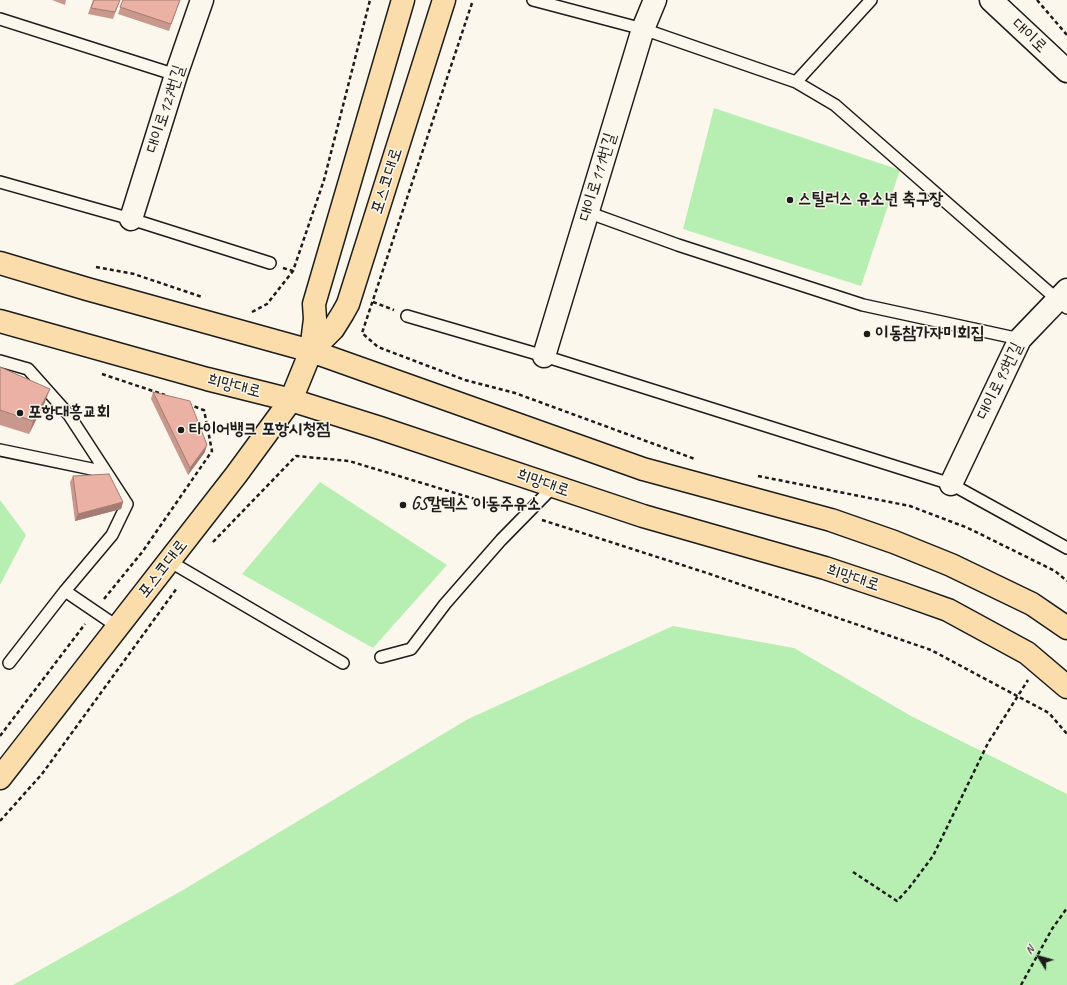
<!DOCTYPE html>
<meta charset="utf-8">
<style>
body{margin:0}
#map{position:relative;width:1067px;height:985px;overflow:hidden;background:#fbf7ec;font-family:Caveat,sans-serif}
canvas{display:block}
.north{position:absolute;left:1019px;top:937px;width:40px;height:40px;-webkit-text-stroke:3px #fbf7ec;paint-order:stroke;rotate:307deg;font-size:11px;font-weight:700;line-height:16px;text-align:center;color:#1c1c1c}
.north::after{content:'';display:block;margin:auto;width:14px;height:18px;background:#1c1c1c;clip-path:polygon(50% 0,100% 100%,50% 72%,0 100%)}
</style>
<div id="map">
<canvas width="1067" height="985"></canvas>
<div class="north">N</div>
</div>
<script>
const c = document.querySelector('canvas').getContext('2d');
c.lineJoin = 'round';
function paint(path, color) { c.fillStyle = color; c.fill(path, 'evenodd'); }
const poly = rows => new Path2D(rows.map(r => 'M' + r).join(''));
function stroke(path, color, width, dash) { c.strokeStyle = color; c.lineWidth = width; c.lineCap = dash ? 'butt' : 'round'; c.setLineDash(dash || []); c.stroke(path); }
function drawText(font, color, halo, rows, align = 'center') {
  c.font = font + ' Caveat,"Poor Story",sans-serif'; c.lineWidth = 3; c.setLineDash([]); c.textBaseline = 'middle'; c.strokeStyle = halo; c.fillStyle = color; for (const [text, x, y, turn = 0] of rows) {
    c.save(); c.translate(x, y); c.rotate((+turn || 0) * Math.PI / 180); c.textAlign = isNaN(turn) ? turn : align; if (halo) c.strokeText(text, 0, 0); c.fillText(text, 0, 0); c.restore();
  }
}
paint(poly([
 [714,108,900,170,861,286,683,229],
 [320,482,447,565,373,648,242,574],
 [0,500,26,535,0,585],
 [673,626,794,648,911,716,1067,794,1067,985,13,985,183,890,468,719]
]), '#b7eeb1');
const service = poly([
 [533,0,643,29,796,82,835,105,1067,308],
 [0,19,176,75],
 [796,82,871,0],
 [0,182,131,219,270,263],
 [587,212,678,245,863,305,1020,339],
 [407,316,544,356,951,484,1067,548],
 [0,361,28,369,69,415,127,504,112,535,65,591],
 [0,450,106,472],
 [169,561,343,663],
 [381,657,411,649,445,604,501,540,554,486],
 [9,663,65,591,118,627]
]);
const minor = poly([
 [131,219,176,75,202,0],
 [544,356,643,29,655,0],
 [951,484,1020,339,1067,290]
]);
const tertiary = poly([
 [991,0,1067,71]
]);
const primary = poly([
 [0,263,87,289,311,351,643,469,831,520,894,542,951,565,1032,604,1067,628],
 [0,321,207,379,291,400,380,428,643,516,825,568,900,593,948,610,1027,653,1067,687],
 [311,351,333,329,343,313,348,304,444,0],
 [0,778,236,475,291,400,311,351,315,319,314,304,403,0]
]);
stroke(service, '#1c1c1c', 14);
stroke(minor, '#1c1c1c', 25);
stroke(tertiary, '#1c1c1c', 25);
stroke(primary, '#1c1c1c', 25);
stroke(poly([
 [1037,0,1067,35],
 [472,3,362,333,378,347,465,380,515,393,695,459],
 [96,267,134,274,202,297],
 [283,268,293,271],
 [373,302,394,310],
 [252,312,267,304,293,271,324,180,370,0],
 [102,374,165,395],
 [188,404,206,411],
 [758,476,910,506,968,528,1055,571,1067,581],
 [542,520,707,573,931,650,1049,713,1067,734],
 [213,542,296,456,349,461,508,509],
 [104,599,143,551,212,451,204,410],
 [0,736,85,624],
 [0,821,42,774,177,588],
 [853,872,897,901,909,888,933,856,988,743,1028,680],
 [1021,985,1052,929,1067,908]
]), '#1c1c1c', 2.5, [4, 3]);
stroke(service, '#fbf7ec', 11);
stroke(minor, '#fbf7ec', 22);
stroke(tertiary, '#fbf7ec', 22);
stroke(primary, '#faddab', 22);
paint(poly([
 [52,0,66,0,65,5],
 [93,0,120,0,113,19,88,14],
 [123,0,180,0,169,31,118,14],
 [0,367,45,402,29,434,0,425],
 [153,392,205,452,188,475,151,399],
 [73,476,123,502,121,509,75,521,70,482]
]), '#c9988d');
paint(poly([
 [50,389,45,402,29,434,33,421],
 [207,445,205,452,188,475,190,468],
 [123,502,121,509,75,521,78,514]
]), '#a47c73');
const building = poly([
 [94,0,120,0,115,12,91,8,94,0],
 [123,0,180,0,171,24,120,7,123,0],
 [0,367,50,389,33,421,0,410,0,367],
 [153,392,190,401,207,445,190,468,153,392],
 [109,474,123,502,78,514,73,476,109,474]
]);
paint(building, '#eab1a4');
stroke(building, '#a47c73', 1);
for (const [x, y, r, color] of [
 [790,200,4,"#1c1c1c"],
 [867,334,4,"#1c1c1c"],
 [20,413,4,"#1c1c1c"],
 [181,430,4,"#1c1c1c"],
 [403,505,4,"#1c1c1c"]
]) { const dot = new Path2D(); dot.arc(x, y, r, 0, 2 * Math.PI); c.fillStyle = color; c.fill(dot); stroke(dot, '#fbf7ec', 1.5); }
drawText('17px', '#1c1c1c', '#fbf7ec', [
 ["대이로",1029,36,43],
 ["대이로127번길",166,109,-72],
 ["대이로111번길",598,177,-73],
 ["포스코대로",387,181,-72],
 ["대이로95번길",1000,381,-64],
 ["희망대로",234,386,14],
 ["희망대로",543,483,19],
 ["포스코대로",163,569,-52],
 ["희망대로",853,578,18]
]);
drawText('bold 17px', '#1c1c1c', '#fbf7ec', [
 ["스틸러스 유소년 축구장",798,200],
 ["이동참가자미회집",875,334],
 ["포항대흥교회",28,413],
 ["타이어뱅크 포항시청점",189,430],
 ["GS칼텍스 이동주유소",411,505]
], 'left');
</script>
